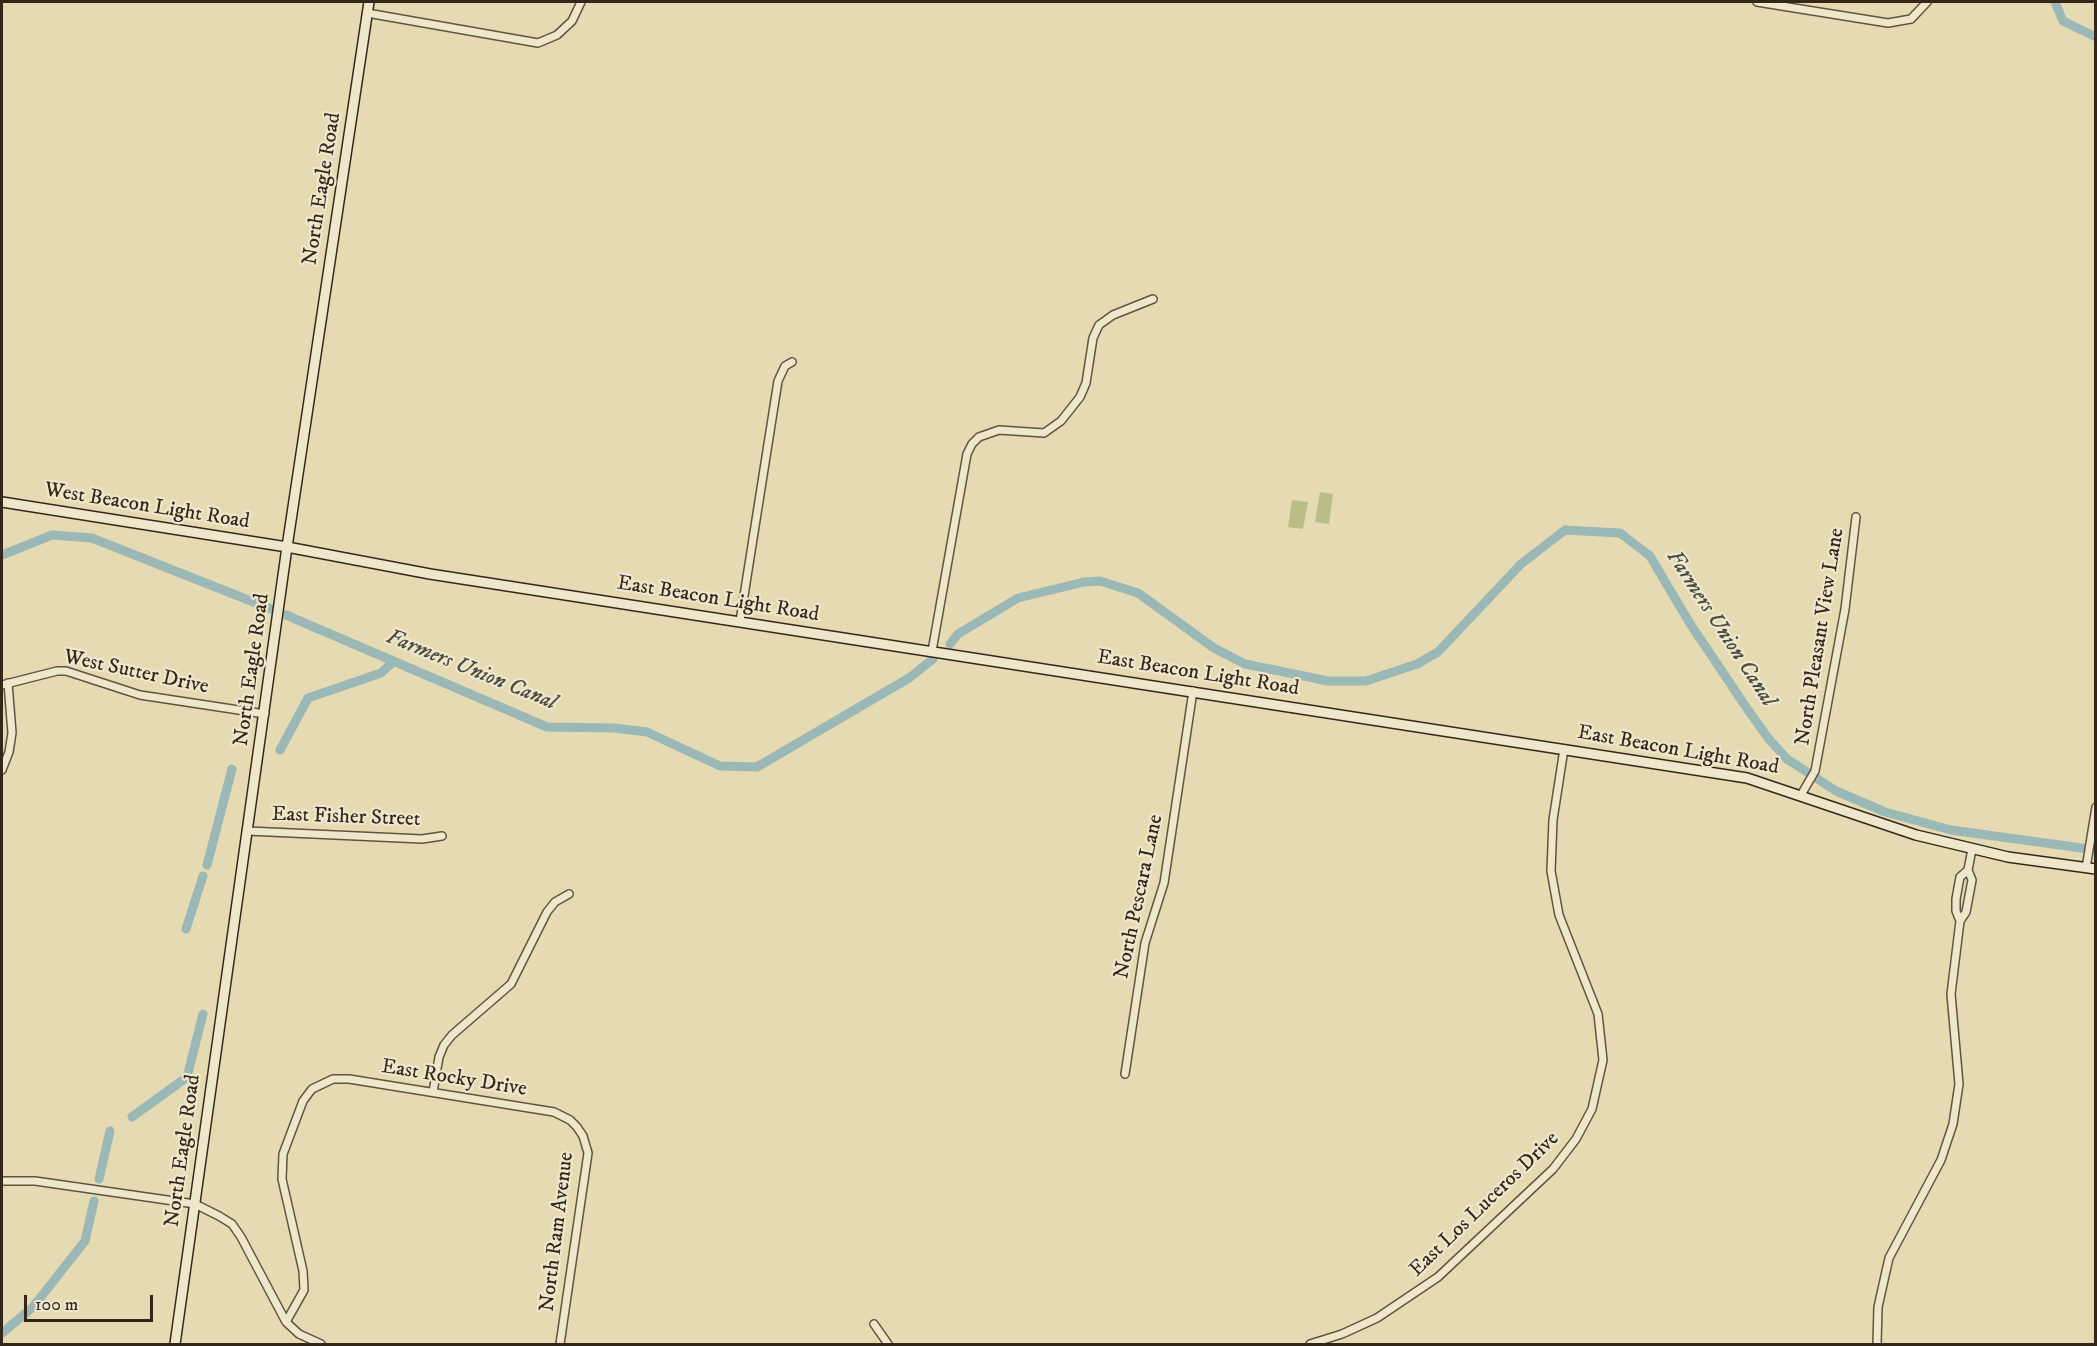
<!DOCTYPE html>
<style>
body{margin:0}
#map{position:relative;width:2097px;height:1346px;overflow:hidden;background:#e5dab1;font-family:"IM FELL DW Pica",serif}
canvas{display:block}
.frame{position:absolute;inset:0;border:3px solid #33271a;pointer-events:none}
.scale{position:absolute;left:24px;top:1295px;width:129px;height:27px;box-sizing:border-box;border:3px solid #33271a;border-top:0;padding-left:8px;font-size:18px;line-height:21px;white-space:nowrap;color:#33271a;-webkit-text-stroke:4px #eee7cc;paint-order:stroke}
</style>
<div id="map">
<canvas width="2097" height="1346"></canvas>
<div class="frame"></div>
<div class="scale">100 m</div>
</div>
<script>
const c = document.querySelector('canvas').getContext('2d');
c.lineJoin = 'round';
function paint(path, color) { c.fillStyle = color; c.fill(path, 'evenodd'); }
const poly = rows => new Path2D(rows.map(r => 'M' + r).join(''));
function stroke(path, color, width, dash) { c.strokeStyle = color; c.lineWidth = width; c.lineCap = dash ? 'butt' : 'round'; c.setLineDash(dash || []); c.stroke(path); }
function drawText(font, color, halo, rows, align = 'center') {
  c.font = font + ' "IM FELL DW Pica",serif'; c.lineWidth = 4.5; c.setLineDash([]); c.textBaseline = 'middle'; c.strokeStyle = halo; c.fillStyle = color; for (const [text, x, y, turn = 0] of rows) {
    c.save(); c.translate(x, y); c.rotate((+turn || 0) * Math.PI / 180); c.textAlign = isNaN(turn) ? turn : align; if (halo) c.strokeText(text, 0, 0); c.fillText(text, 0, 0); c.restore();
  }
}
paint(poly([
 [1320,492,1333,494,1329,524,1315,522],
 [1292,500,1308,502,1303,529,1288,527]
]), '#b9be88');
stroke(poly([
 [2055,2,2063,21,2096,37],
 [2,555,52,535,92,538,271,609],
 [286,615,547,727,614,728,647,732,720,766,757,767,909,678,933,659],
 [950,644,958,634,1018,598,1084,582,1100,581,1138,593,1214,648,1245,664,1328,681,1366,681,1417,664,1438,652,1521,564,1565,530,1620,533,1650,556,1689,622,1746,707,1768,738,1787,759,1836,791,1885,812,1951,830,2096,850],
 [280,750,308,698,381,673,394,661],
 [207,865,232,769],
 [186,929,203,876],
 [132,1117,187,1077,203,1014],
 [99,1179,110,1131],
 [2,1333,33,1307,85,1241,94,1201]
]), '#99b8b6', 9);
const street = poly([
 [1757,2,1888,23,1911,19,1927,2],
 [367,13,538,43,557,35,572,21,581,2],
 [740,621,778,381,785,366,792,362],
 [932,651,967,454,972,444,979,437,999,430,1044,433,1061,421,1080,397,1086,383,1093,338,1099,325,1113,315,1153,299],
 [2,685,57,671,66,671,140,695,265,714],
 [2,770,9,752,12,733,8,683],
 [1801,795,1815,771,1845,609,1856,517],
 [248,831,422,839,442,836],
 [2086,868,2096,807],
 [1968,870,1960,877,1956,899,1956,911,1960,921,1966,912,1972,880,1968,870,1972,849],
 [1125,1074,1145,943,1164,883,1193,691],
 [433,1092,439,1057,444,1045,452,1035,511,984,547,912,555,902,569,894],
 [2,1181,35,1181,195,1204,219,1216,232,1224,241,1237,286,1322,299,1334,321,1344],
 [286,1322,304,1290,303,1271,282,1179,283,1154,303,1101,312,1089,333,1079,349,1079,554,1112,570,1120,577,1127,583,1136,588,1153,560,1344],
 [874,1324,888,1344],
 [1310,1344,1342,1334,1377,1318,1438,1277,1553,1169,1576,1139,1592,1109,1603,1060,1598,1014,1559,915,1551,871,1553,820,1564,749],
 [1877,1344,1878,1307,1889,1258,1941,1160,1953,1124,1959,1084,1951,994,1960,921]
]);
const secondary = poly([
 [2,502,287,547,430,574,1747,778,1916,835,2008,857,2096,869],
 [175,1344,287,547,369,2]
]);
stroke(street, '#605440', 10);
stroke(secondary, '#33271a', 12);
stroke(street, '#eee7cc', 7);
stroke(secondary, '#eee7cc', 9);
drawText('21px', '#33271a', '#eee7cc', [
 ["North Eagle Road",323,189,-81],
 ["West Beacon Light Road",147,507,9],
 ["East Beacon Light Road",718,600,9],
 ["North Pleasant View Lane",1821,637,-81],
 ["North Eagle Road",253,670,-82],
 ["West Sutter Drive",136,673,12],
 ["East Beacon Light Road",1198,674,9],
 ["East Beacon Light Road",1678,751,10],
 ["East Fisher Street",346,818,2],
 ["North Pescara Lane",1140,897,-78],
 ["East Rocky Drive",454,1079,9],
 ["North Eagle Road",184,1151,-82],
 ["East Los Luceros Drive",1485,1205,-44],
 ["North Ram Avenue",558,1232,-83]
]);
drawText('italic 22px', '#4c4b41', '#eee7cc', [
 ["Farmers Union Canal",1720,629,57],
 ["Farmers Union Canal",471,671,22]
]);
</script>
